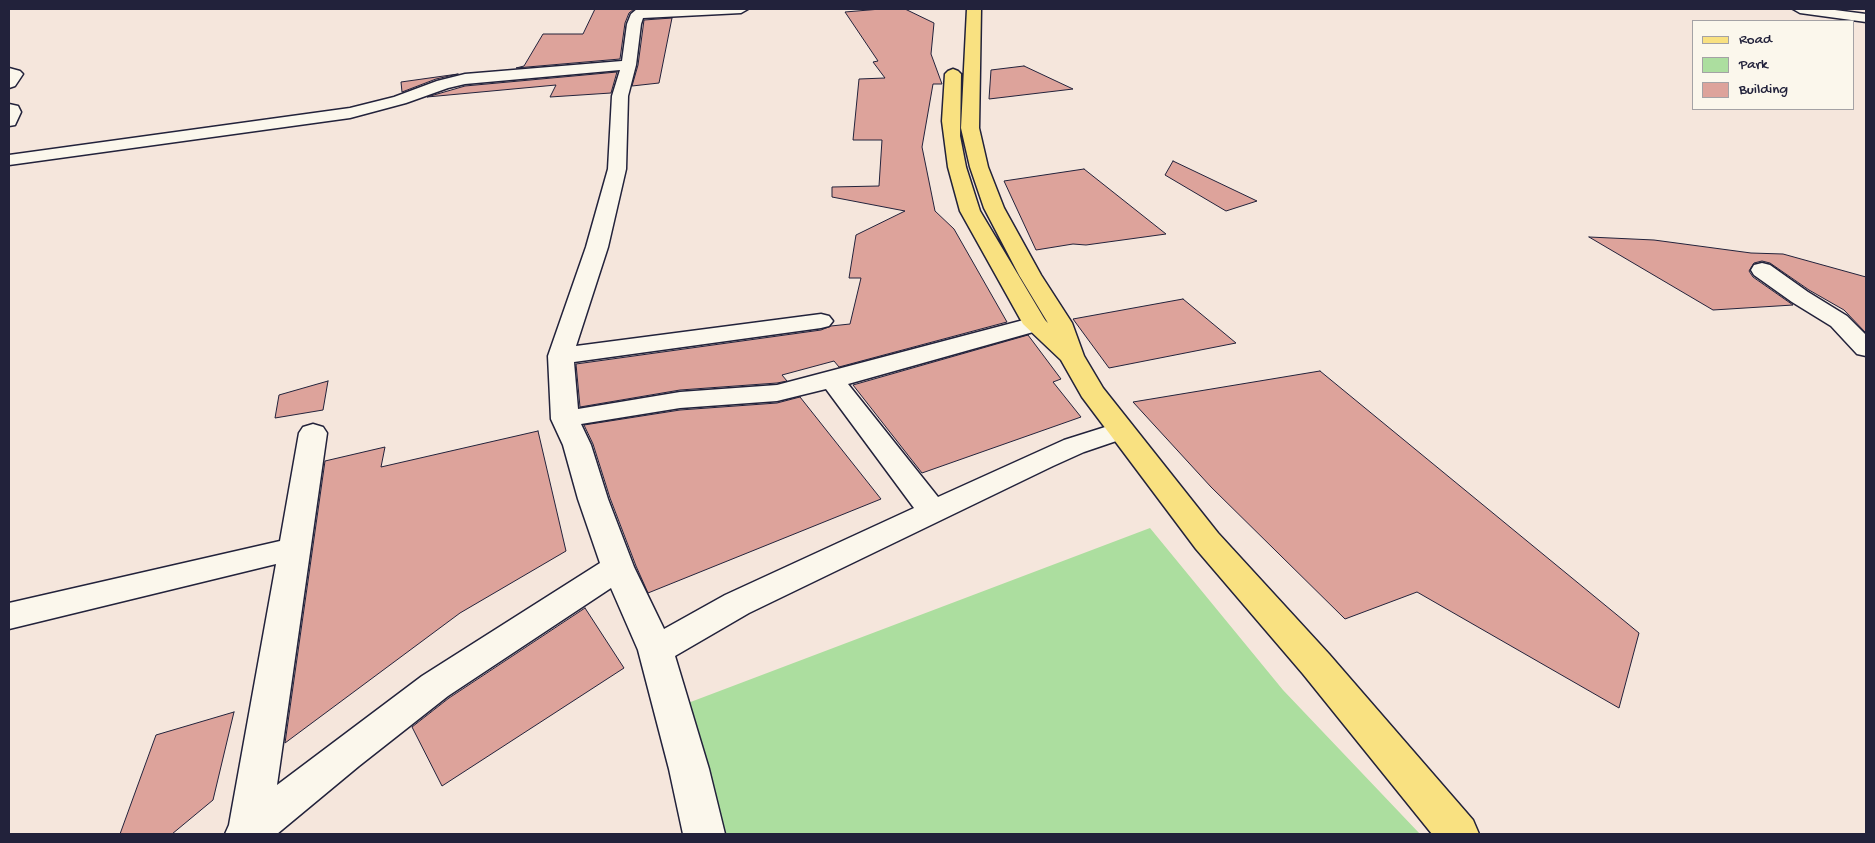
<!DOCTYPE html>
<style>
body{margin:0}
#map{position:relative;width:1875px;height:843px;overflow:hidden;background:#f5e6dc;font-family:"Gochi Hand",sans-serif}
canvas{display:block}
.frame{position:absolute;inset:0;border:10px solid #22223b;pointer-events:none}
.legend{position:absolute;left:1692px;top:20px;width:162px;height:90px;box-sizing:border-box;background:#fbf7ec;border:1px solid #a4a2a5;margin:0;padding:6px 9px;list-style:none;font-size:15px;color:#22223b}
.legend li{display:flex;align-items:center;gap:10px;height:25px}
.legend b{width:25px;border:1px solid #a4a2a5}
</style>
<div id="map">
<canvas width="1875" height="843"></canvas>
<div class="frame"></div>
<ul class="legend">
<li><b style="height:6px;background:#f9e181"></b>Road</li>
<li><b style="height:14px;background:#acde9f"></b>Park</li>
<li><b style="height:14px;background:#dda39b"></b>Building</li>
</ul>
</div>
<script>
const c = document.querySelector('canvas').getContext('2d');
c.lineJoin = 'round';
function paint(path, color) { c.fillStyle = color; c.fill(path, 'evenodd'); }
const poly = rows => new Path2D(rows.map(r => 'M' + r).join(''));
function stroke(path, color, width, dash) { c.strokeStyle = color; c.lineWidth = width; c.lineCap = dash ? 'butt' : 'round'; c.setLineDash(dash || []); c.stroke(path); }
paint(poly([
 [1150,528,1283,690,1420,834,706,834,680,706]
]), '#acde9f');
const building = poly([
 [595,9,634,9,629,13,625,23,620,59,516,68,524,66,543,34,583,34,595,9],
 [881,9,905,9,934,23,931,54,942,84,933,84,922,147,935,211,954,229,1007,322,839,367,834,361,782,375,787,381,777,383,680,390,580,407,576,364,821,330,831,326,850,324,861,278,849,278,856,235,905,211,832,197,832,187,879,186,882,140,853,140,859,79,885,78,873,62,878,61,845,12,881,9],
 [672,18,659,83,632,86,638,65,644,20,672,18],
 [1024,66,1073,89,989,99,991,70,1024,66],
 [617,72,611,93,550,97,556,85,427,97,465,86,617,72],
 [458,74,436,79,402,92,401,82,458,74],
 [1173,161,1257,201,1226,211,1165,175,1173,161],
 [1084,169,1166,234,1086,245,1073,244,1036,250,1004,181,1084,169],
 [1589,237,1654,240,1751,253,1783,254,1866,277,1866,333,1844,310,1809,290,1770,263,1762,261,1754,263,1749,271,1753,277,1793,305,1713,310,1589,237],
 [1183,299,1236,343,1109,368,1073,319,1183,299],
 [1028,335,1061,379,1053,382,1081,417,922,473,853,385,1028,335],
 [1320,371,1639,633,1619,708,1417,592,1345,619,1211,487,1133,402,1320,371],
 [328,381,323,410,275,418,279,395,328,381],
 [800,397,881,499,648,593,636,566,610,498,593,444,584,425,680,410,777,403,800,397],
 [538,431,566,551,460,613,285,743,325,461,385,447,381,467,538,431],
 [585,608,624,668,442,786,412,727,449,698,585,608],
 [234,712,213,800,172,834,120,834,156,735,234,712]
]);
paint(building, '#dda39b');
stroke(building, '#22223b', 1);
const minor = poly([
 [637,9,748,9,741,13,643,18,641,24,636,65,628,96,626,169,608,247,576,346,821,314,829,316,833,321,829,326,821,328,574,362,578,409,680,392,777,385,1035,317,1044,319,1047,324,1044,329,848,384,938,497,1064,440,1121,422,1131,424,1135,430,1131,436,1084,452,1053,466,749,613,675,656,709,769,725,834,683,834,669,769,638,650,611,588,448,696,359,766,277,834,225,834,229,825,276,564,9,629,9,603,280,541,299,433,303,427,313,424,323,427,327,433,277,785,422,676,600,563,578,499,563,445,551,419,548,356,586,247,608,169,612,96,620,70,465,84,448,88,406,103,350,118,9,165,9,155,350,108,394,97,437,81,465,74,622,61,627,24,631,14,637,9],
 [826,389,914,508,725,595,664,629,634,567,608,499,591,445,581,424,680,408,777,401,826,389],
 [1793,9,1827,9,1866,14,1866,22,1800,13,1793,9],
 [9,68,20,71,23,74,15,86,9,88,9,68],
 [9,104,18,106,21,112,15,125,9,126,9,104],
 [1762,263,1770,265,1808,292,1847,316,1866,335,1866,356,1857,354,1831,326,1792,302,1754,275,1751,270,1754,265,1762,263]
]);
const major = poly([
 [967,9,981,9,979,128,988,167,1004,208,1041,275,1072,323,1084,356,1103,388,1218,533,1329,654,1473,820,1479,834,1432,834,1303,674,1196,549,1082,397,1061,360,1023,324,960,211,948,167,942,121,945,74,948,71,953,69,958,71,961,74,960,136,966,167,980,211,1045,320,1048,323,1019,275,984,208,970,167,961,128,967,9]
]);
stroke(minor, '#22223b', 3);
stroke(major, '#22223b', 3);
paint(minor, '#fbf7ec');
paint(major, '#f9e181');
</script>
